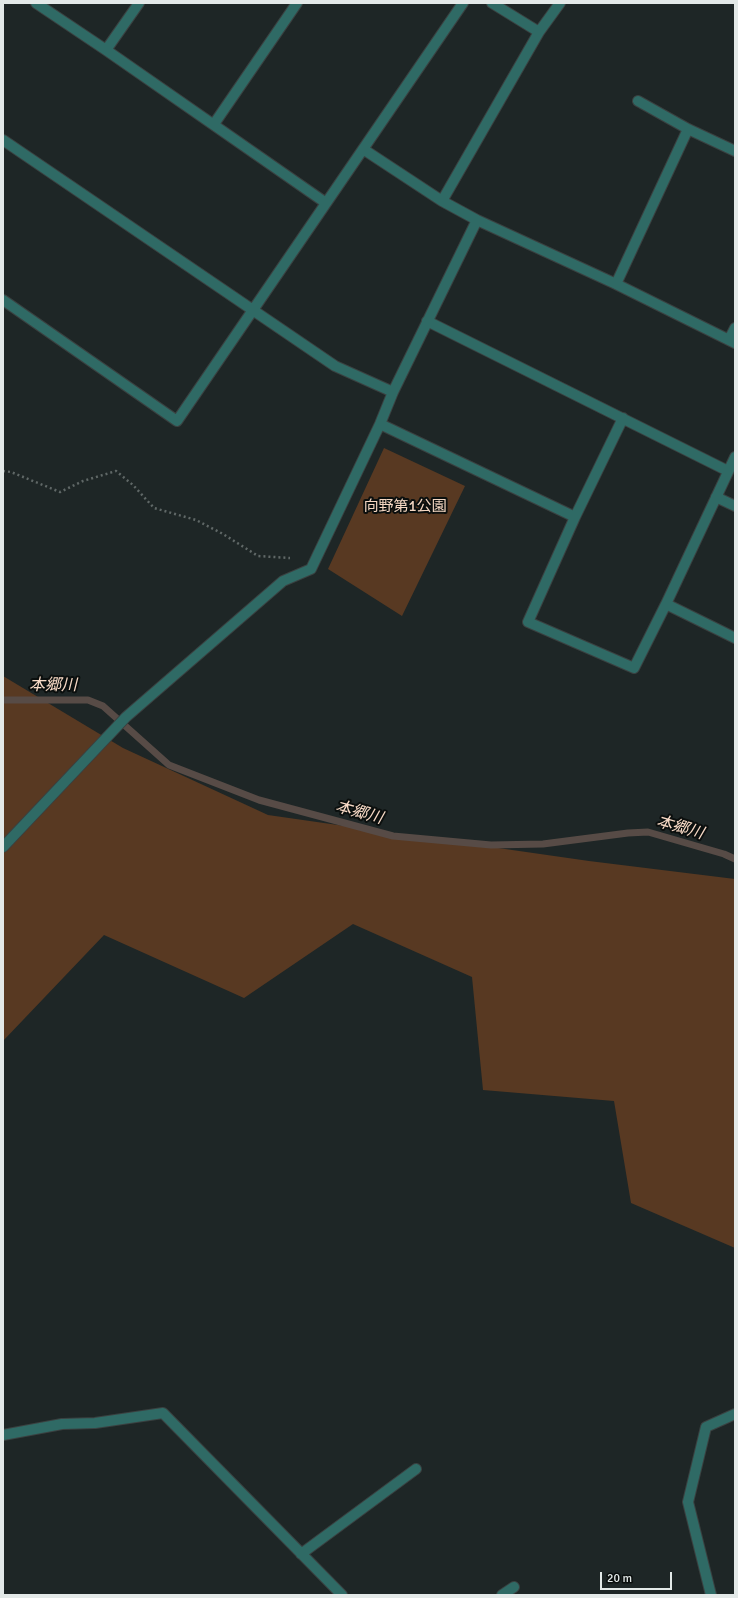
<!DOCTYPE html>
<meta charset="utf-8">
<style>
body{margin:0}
#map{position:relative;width:738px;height:1598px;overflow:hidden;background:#1e2626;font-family:Signika,sans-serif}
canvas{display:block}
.frame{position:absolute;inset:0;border:4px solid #e3e9e8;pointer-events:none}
.scale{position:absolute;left:600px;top:1572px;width:72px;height:18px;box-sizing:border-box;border:2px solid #e3e9e8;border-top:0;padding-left:5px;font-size:12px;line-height:14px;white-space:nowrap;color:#e3e9e8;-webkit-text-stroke:3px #0b0f0e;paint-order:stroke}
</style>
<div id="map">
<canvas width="738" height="1598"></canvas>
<div class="frame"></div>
<div class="scale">20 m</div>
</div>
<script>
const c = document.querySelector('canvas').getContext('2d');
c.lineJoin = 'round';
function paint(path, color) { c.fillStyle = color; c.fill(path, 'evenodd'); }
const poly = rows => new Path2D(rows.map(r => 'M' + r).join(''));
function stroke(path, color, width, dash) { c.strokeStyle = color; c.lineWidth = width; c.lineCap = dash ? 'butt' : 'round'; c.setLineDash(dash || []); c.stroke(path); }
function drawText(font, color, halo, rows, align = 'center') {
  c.font = font + ' Signika,"Noto Sans JP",sans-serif'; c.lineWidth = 4; c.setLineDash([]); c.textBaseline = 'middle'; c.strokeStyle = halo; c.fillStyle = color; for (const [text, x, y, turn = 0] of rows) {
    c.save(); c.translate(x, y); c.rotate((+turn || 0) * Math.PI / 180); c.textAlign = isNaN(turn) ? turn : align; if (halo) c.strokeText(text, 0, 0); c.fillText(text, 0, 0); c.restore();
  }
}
paint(poly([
 [384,448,465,486,402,616,328,569],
 [3,676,123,748,268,815,589,861,735,879,735,1248,631,1203,614,1101,483,1090,472,977,353,924,244,998,104,935,3,1041]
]), '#583922');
stroke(poly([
 [3,700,88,700,103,706,169,765,259,800,393,836,491,845,543,844,628,833,648,832,724,854,735,859]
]), '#574b46', 7);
const lane = poly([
 [502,1595,514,1587]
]);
const street = poly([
 [36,3,106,50,326,203],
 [492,3,539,32],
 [106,50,139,3],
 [638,101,688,129,735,151],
 [214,124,297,3],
 [3,140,335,366,393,392],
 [363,149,442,201,477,220,616,284,735,343],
 [442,201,539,32,560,3],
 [616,284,688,129],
 [3,300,177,421,463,3],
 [427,321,728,471],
 [729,340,735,328],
 [623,418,575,517,528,622,634,668,666,604,735,457],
 [380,424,575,517],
 [716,497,735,506],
 [666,604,735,638],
 [3,847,126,717,283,581,311,569,380,424,393,392,477,220],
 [3,1435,62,1424,95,1423,163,1413,342,1595],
 [301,1554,416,1469],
 [711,1595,688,1502,706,1427,735,1414]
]);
stroke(lane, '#3a4141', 12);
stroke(street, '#3a4141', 12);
stroke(poly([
 [3,471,11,472,60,492,83,481,116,471,133,485,154,508,196,520,223,534,258,556,290,558]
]), '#606867', 2.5, [2, 3]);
stroke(lane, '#2f6a65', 10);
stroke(street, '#2f6a65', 10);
drawText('15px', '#f5d8c3', '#0b0f0e', [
 ["向野第1公園",405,507]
]);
drawText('italic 16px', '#f9dbc7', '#0b0f0e', [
 ["本郷川",53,686],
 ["本郷川",359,813,15],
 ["本郷川",680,828,16]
]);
</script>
